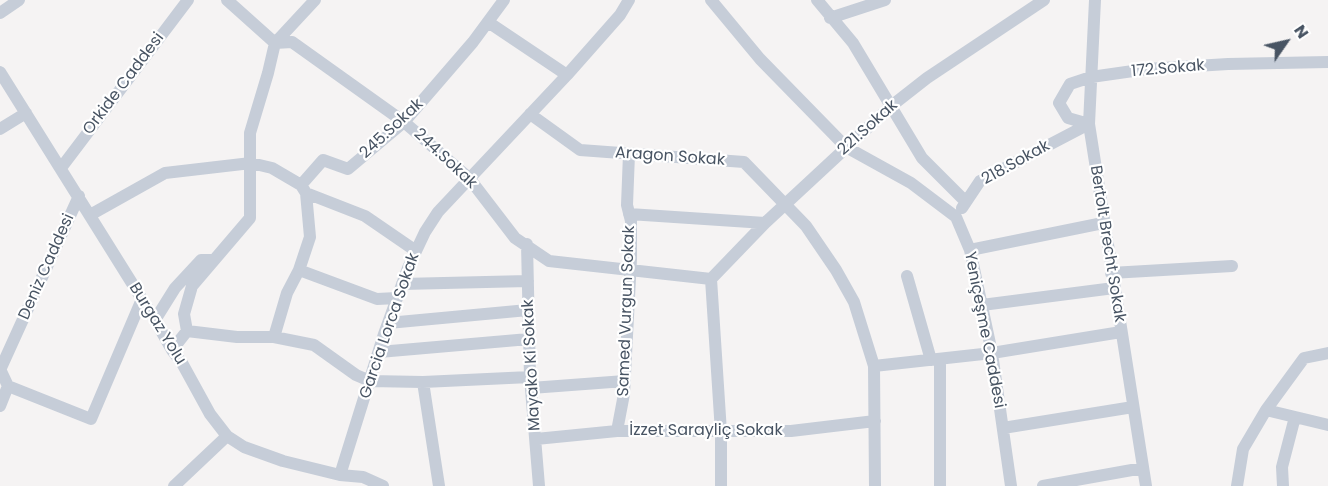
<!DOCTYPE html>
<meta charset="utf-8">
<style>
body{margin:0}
#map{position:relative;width:1328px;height:486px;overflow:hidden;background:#f5f3f3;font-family:Poppins,sans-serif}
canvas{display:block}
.north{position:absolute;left:1256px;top:12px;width:60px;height:60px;-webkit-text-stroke:4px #fff;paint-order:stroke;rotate:56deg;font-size:16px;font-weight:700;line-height:24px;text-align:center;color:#485463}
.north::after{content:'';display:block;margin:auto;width:21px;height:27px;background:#485463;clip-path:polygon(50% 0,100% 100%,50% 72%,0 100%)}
</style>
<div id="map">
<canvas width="1328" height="486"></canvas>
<div class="north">N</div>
</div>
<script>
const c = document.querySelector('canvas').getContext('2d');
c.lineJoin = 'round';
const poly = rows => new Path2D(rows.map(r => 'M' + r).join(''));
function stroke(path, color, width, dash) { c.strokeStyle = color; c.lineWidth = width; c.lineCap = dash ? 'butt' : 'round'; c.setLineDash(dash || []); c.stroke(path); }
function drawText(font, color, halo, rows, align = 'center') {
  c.font = font + ' Poppins,sans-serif'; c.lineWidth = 4.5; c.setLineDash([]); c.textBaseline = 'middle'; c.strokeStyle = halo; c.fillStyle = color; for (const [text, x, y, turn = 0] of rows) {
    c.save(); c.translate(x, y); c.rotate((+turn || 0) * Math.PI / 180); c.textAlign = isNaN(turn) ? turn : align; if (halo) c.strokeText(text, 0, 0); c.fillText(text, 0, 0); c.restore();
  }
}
stroke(poly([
 [227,0,275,43,292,42,404,122,469,178,515,238,549,261,711,279],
 [711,0,760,59,846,147,911,183,956,217,970,250,992,353,1011,486],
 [817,0,853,43,922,158,966,202],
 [1095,0,1089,124,1146,486],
 [0,13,19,0],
 [830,18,885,0],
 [488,22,567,75],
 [0,72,155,320,172,350,182,363,210,414,227,436,244,447,283,461,340,475,363,477,383,486],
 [530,114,580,150,744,162,806,226,836,270,854,302,874,366,875,486],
 [1089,124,1068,118,1059,103,1070,84,1091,77,1147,69,1228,64,1328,62],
 [0,129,26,113],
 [61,168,188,0],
 [306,193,365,216,416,251],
 [962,208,980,181,1089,124],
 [629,214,765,223],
 [90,215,165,173,251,163,272,168,301,185],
 [527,244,530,377,539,486],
 [970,250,1103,223],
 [299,270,377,299,397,298],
 [1111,273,1232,266],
 [907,276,931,360],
 [711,279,765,223,890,107,927,78,1044,0],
 [711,279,721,432,721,486],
 [402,284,528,281],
 [982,305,1114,288],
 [155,320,175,288,201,260,212,260],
 [388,323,528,310],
 [187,331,184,314,192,286,250,218,250,133,268,73,275,43,315,0],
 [274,337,287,293,299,270,310,237,306,193,301,185,323,160,348,169,404,122,473,42,504,0],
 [172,350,187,331,237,337,274,337,314,345,356,375,370,381,423,382,530,377],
 [379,352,529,339],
 [874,366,992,353,1121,332],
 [0,369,8,386,91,419,142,299],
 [0,370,79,196],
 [423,382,439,486],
 [531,388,625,381],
 [0,406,8,386],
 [1266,410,1328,425],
 [1003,428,1133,407],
 [617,431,624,394,631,259,631,221,627,205,629,154],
 [536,439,617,431,791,431,875,421],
 [340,475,384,334,408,268,425,232,438,212,567,75,620,15,629,0],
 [174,486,227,436],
 [940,486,940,359],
 [1043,486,1143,468],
 [1237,486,1243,449,1266,410,1304,358,1328,353],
 [1283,486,1282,467,1295,417]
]), '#c6cdd8', 12);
drawText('16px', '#485463', '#fff', [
 ["172.Sokak",1168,69,-5],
 ["Orkide Caddesi",124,84,-53],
 ["221.Sokak",868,128,-42],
 ["245.Sokak",392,129,-43],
 ["Aragon Sokak",670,157,4],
 ["244.Sokak",445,159,43],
 ["218.Sokak",1016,163,-29],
 ["Bertolt Brecht Sokak",1107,244,81],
 ["Deniz Caddesi",47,267,-66],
 ["Samed Vurgun Sokak",627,311,-88],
 ["Burgaz Yolu",157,324,58],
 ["Garcia Lorca Sokak",390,326,-71],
 ["Yeniçeşme Caddesi",984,330,79],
 ["Mayako Ki Sokak",532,365,-93],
 ["İzzet Sarayliç Sokak",706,431]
]);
</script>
